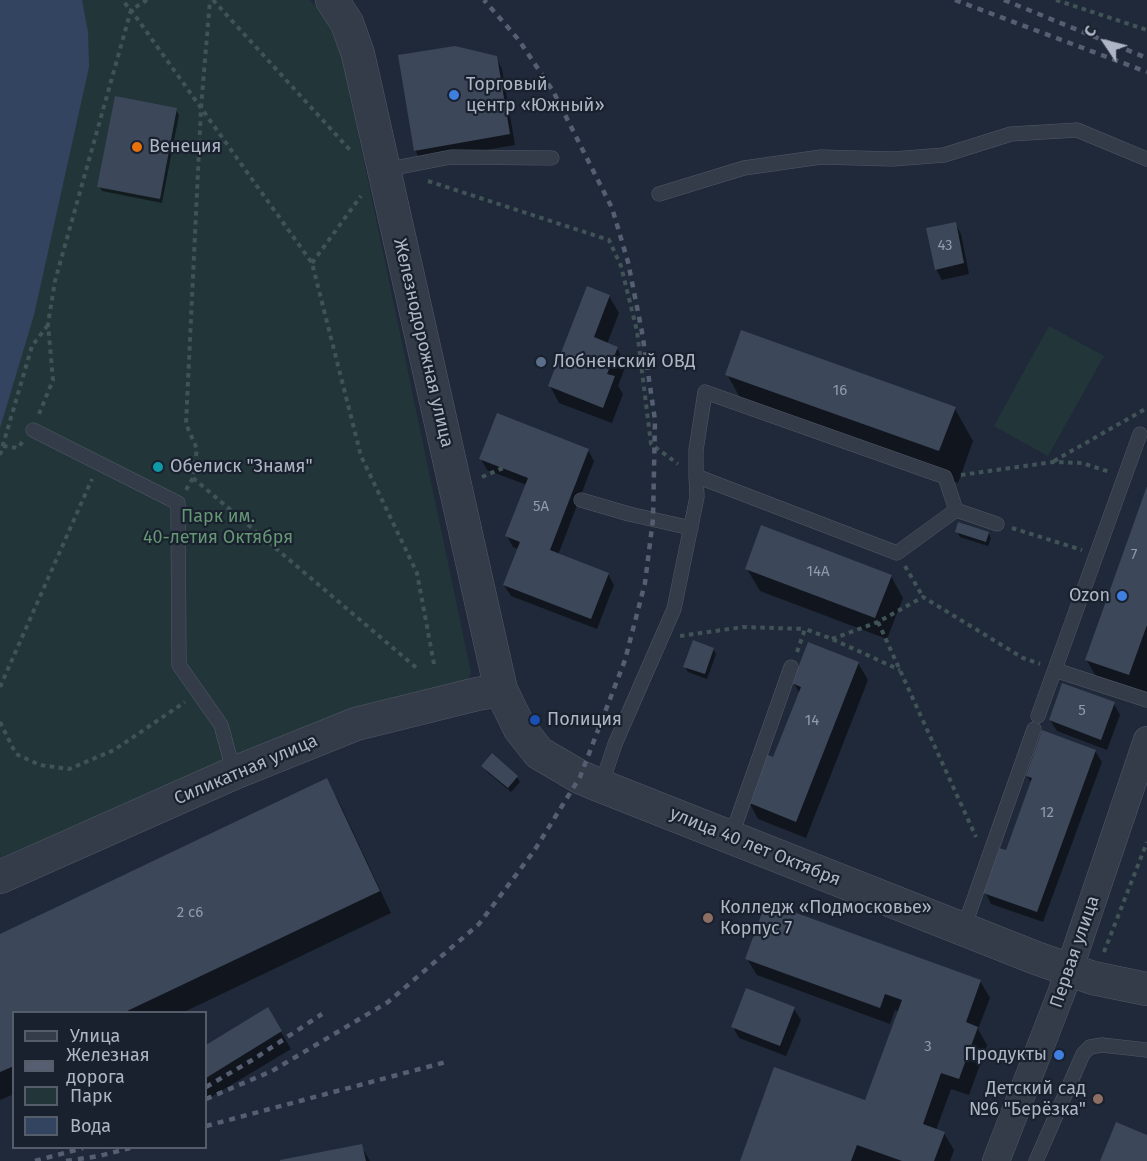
<!DOCTYPE html>
<meta charset="utf-8">
<style>
body{margin:0}
#map{position:relative;width:1147px;height:1161px;overflow:hidden;background:#202939;font-family:"Fira Sans",sans-serif}
canvas{display:block}
.legend{position:absolute;left:12px;top:1011px;width:195px;height:138px;box-sizing:border-box;background:#19212e;border:2px solid #555d6b;margin:0;padding:8px 10px;list-style:none;font-size:18px;color:#aeb6c6}
.legend li{display:flex;align-items:center;gap:12px;height:30px}
.legend b{width:30px;border:2px solid #555d6b}
.north{position:absolute;left:1075px;top:12px;width:60px;height:60px;-webkit-text-stroke:4px #19212e;paint-order:stroke;rotate:305deg;font-size:16px;font-weight:700;line-height:24px;text-align:center;color:#aeb6c6}
.north::after{content:'';display:block;margin:auto;width:21px;height:27px;background:#aeb6c6;clip-path:polygon(50% 0,100% 100%,50% 72%,0 100%)}
</style>
<div id="map">
<canvas width="1147" height="1161"></canvas>
<ul class="legend">
<li><b style="height:8px;background:#343b49"></b>Улица</li>
<li><b style="height:8px;background:#565f71"></b>Железная дорога</li>
<li><b style="height:16px;background:#22363a"></b>Парк</li>
<li><b style="height:16px;background:#334461"></b>Вода</li>
</ul>
<div class="north">С</div>
</div>
<script>
const c = document.querySelector('canvas').getContext('2d');
c.lineJoin = 'round';
function paint(path, color) { c.fillStyle = color; c.fill(path, 'evenodd'); }
const poly = rows => new Path2D(rows.map(r => 'M' + r).join(''));
function stroke(path, color, width, dash) { c.strokeStyle = color; c.lineWidth = width; c.lineCap = dash ? 'butt' : 'round'; c.setLineDash(dash || []); c.stroke(path); }
function drawText(font, color, halo, rows, align = 'center') {
  c.font = font + ' "Fira Sans",sans-serif'; c.lineWidth = 4.5; c.setLineDash([]); c.textBaseline = 'middle'; c.strokeStyle = halo; c.fillStyle = color; for (const [text, x, y, turn = 0] of rows) {
    c.save(); c.translate(x, y); c.rotate((+turn || 0) * Math.PI / 180); c.textAlign = isNaN(turn) ? turn : align; if (halo) c.strokeText(text, 0, 0); c.fillText(text, 0, 0); c.restore();
  }
}
paint(poly([
 [0,0,309,0,323,13,341,52,471,673,469,678,453,687,350,713,284,735,85,823,0,863],
 [1049,326,1104,356,1048,456,994,426]
]), '#22363a');
paint(poly([
 [0,0,82,0,88,32,89,67,34,315,0,428]
]), '#334461');
paint(poly([
 [496,57,502,69,515,145,421,161,415,150],
 [176,110,179,115,162,203,102,191,99,186],
 [955,223,961,234,969,274,942,280,936,269],
 [609,296,619,313,607,344,617,348,626,365,618,386,623,394,612,423,559,403,550,386],
 [727,374,955,409,973,441,958,483,745,407],
 [588,450,594,461,558,555,608,574,614,585,597,629,511,596,504,585,518,549,513,547,507,536,527,485,487,470,481,459],
 [1147,489,1147,707,1105,692,1086,659],
 [957,532,988,533,991,538,988,546,960,537],
 [747,569,891,576,903,598,887,639,760,591],
 [713,649,716,654,707,679,688,672,685,667],
 [858,663,868,680,806,838,758,819,749,802,774,759,800,694,794,683],
 [1114,704,1120,715,1107,750,1057,731,1050,720],
 [1095,751,1102,762,1043,922,991,904,985,892,1007,852,1032,784,1027,776],
 [483,766,517,777,520,782,511,792,486,771],
 [326,780,339,802,391,913,184,1012,14,1012,14,1094,0,1100,0,936],
 [747,959,980,981,990,998,978,1029,987,1045,969,1095,951,1089,936,1130,944,1133,954,1150,950,1161,742,1161,866,1102,899,1012,895,1010,890,1024,757,975],
 [794,1009,801,1020,786,1056,739,1038,733,1027],
 [268,1010,291,1049,206,1100,206,1047],
 [361,1146,370,1161,282,1161]
]), '#0007');
paint(poly([
 [455,46,497,56,510,134,414,151,398,55],
 [115,96,177,108,160,199,97,187],
 [956,222,964,263,935,270,926,228],
 [587,286,610,295,594,337,618,347,607,374,615,376,603,408,548,386],
 [741,330,956,407,939,451,725,375],
 [497,413,589,449,550,550,609,573,591,619,503,585,520,542,505,536,528,478,479,459],
 [1147,486,1147,625,1129,675,1085,660],
 [958,522,989,532,986,542,955,532],
 [761,525,892,575,875,618,745,569],
 [693,640,714,648,705,674,683,667],
 [808,642,859,662,796,822,747,802,766,754,773,757,801,687,792,683],
 [1062,683,1115,702,1101,740,1049,720],
 [1042,730,1096,750,1037,912,983,893,999,848,1006,850,1032,778,1026,776],
 [492,753,518,776,508,788,481,766],
 [327,778,380,891,125,1012,14,1012,14,1066,0,1072,0,934],
 [766,902,981,980,966,1022,978,1027,959,1079,941,1073,923,1124,945,1132,934,1161,902,1161,857,1145,851,1161,740,1161,774,1067,865,1100,902,1000,885,994,880,1008,745,959],
 [746,988,795,1007,780,1046,731,1027],
 [268,1007,282,1031,206,1078,206,1045],
 [1116,1122,1147,1135,1147,1161,1100,1161],
 [362,1144,366,1161,280,1161,280,1160]
]), '#3c4759');
const service = poly([
 [384,170,451,157,552,158],
 [659,194,744,168,821,157,893,159,944,155,1011,134,1077,130,1147,159],
 [33,430,178,503,179,665,221,725,234,773],
 [581,500,629,514,691,528],
 [956,510,997,524],
 [1055,670,1147,700],
 [1038,716,1140,434],
 [601,786,615,744,674,609,697,497,696,476,696,450,705,392,945,477,956,510,897,553,696,476],
 [731,837,791,667],
 [963,930,1034,729],
 [1036,1161,1083,1054,1090,1047,1102,1045,1147,1050]
]);
const minor = poly([
 [996,1161,1062,991,1147,740]
]);
const tertiary = poly([
 [332,0,347,23,358,54,501,690,520,729,539,753,580,777,601,786,1036,958,1093,978,1147,989],
 [0,877,234,773,356,724,477,694,501,690]
]);
stroke(service, '#515967', 15);
stroke(minor, '#515967', 28);
stroke(tertiary, '#515967', 34);
stroke(poly([
 [147,0,131,10,312,263,361,456,417,573,434,664],
 [213,0,350,150],
 [1056,0,1147,30],
 [428,181,609,240,621,266,637,331,651,444,678,464],
 [312,263,361,196],
 [39,414,53,380,48,324,55,281,131,10,122,0],
 [3,446,18,448,23,441],
 [0,455,32,346,48,325],
 [1054,461,1147,408],
 [961,475,1053,462,1082,463,1110,472],
 [482,477,503,468],
 [193,478,419,670],
 [186,490,193,478,197,449,186,424,201,108,210,0],
 [1012,528,1082,550],
 [905,566,923,597],
 [878,622,976,837],
 [680,636,743,627,805,629],
 [832,639,878,622,923,597,1023,658,1040,664],
 [797,652,805,629,832,639,900,670],
 [0,687,92,479],
 [0,722,16,754,40,765,69,769,114,750,185,702],
 [1104,952,1147,842]
]), '#405357', 4, [4.5, 4.5]);
stroke(service, '#343b49', 14);
stroke(minor, '#343b49', 27);
stroke(tertiary, '#343b49', 33);
stroke(poly([
 [955,0,1147,72],
 [1004,0,1147,58],
 [206,1087,254,1059,322,1014],
 [206,1099,272,1071,388,1002,479,924,534,851,580,777,625,660,645,583,653,519,655,420,642,332,628,262,612,208,553,91,518,39,484,0],
 [206,1126,446,1062],
 [35,1161,83,1148],
 [66,1161,99,1156,130,1148]
]), '#565f71', 4.5, [6, 6]);
for (const [x, y, r, color] of [
 [454,95,6,"#3f7fe0"],
 [137,147,6,"#e8710a"],
 [541,362,6,"#5c6f8a"],
 [158,467,6,"#0f9aa8"],
 [1122,596,6,"#3f7fe0"],
 [535,720,6,"#1a4fb4"],
 [708,918,6,"#8d6e63"],
 [1059,1055,6,"#3f7fe0"],
 [1098,1099,6,"#8d6e63"]
]) { const dot = new Path2D(); dot.arc(x, y, r, 0, 2 * Math.PI); c.fillStyle = color; c.fill(dot); stroke(dot, '#19212e', 2); }
drawText('15px', '#929aab', null, [
 ["43",945,246],
 ["16",840,391],
 ["5А",541,507],
 ["7",1134,555],
 ["14А",818,572],
 ["5",1082,711],
 ["14",812,721],
 ["12",1047,813],
 ["2 с6",190,913],
 ["3",928,1047]
]);
drawText('18px', '#aeb6c6', '#19212e', [
 ["Торговый",466,85],
 ["центр «Южный»",466,106],
 ["Венеция",149,147],
 ["Лобненский ОВД",553,362],
 ["Обелиск \"Знамя\"",170,467],
 ["Ozon",1110,596,"right"],
 ["Полиция",547,720],
 ["Колледж «Подмосковье»",720,908],
 ["Корпус 7",720,929],
 ["Продукты",1047,1055,"right"],
 ["Детский сад",1086,1089,"right"],
 ["№6 \"Берёзка\"",1086,1110,"right"]
], 'left');
drawText('18px', '#aeb6c6', '#19212e', [
 ["Железнодорожная улица",423,343,77],
 ["Силикатная улица",246,770,-23],
 ["улица 40 лет Октября",755,847,22],
 ["Первая улица",1075,952,-71]
]);
drawText('18px', '#659774', '#19212e', [
 ["Парк им.",218,517],
 ["40-летия Октября",218,538]
]);
</script>
